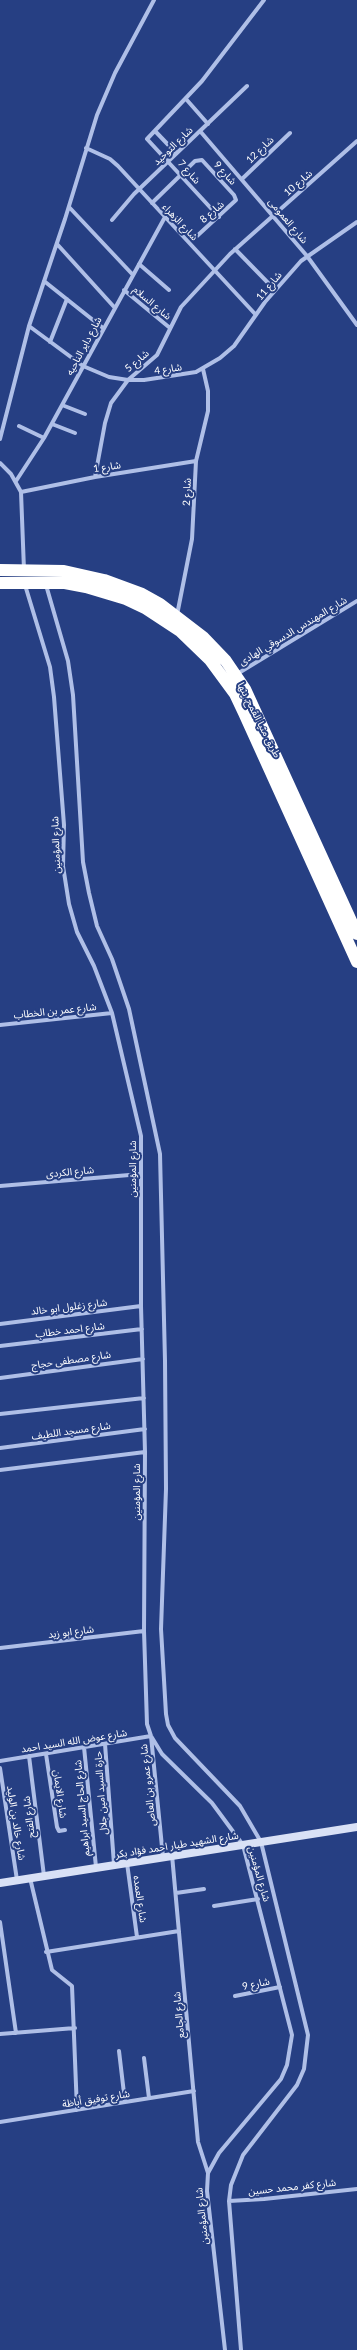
<!DOCTYPE html>
<meta charset="utf-8">
<style>
body{margin:0}
canvas{display:block;background:#263f83}
</style>
<canvas width="357" height="2350"></canvas>
<script>
const c = document.querySelector('canvas').getContext('2d');
c.lineJoin = 'round';
const poly = rows => new Path2D(rows.map(r => 'M' + r).join(''));
function stroke(path, color, width, dash) { c.strokeStyle = color; c.lineWidth = width; c.lineCap = dash ? 'butt' : 'round'; c.setLineDash(dash || []); c.stroke(path); }
function drawText(font, color, halo, rows, align = 'center') {
  c.font = font + ' Lato,"Noto Sans Arabic",sans-serif'; c.lineWidth = 4; c.setLineDash([]); c.textBaseline = 'middle'; c.strokeStyle = halo; c.fillStyle = color; for (const [text, x, y, turn = 0] of rows) {
    c.save(); c.translate(x, y); c.rotate((+turn || 0) * Math.PI / 180); c.textAlign = isNaN(turn) ? turn : align; if (halo) c.strokeText(text, 0, 0); c.fillText(text, 0, 0); c.restore();
  }
}
stroke(poly([
 [186,99,208,124],
 [155,131,176,153],
 [200,131,307,256,357,325],
 [86,148,110,159,118,166,256,315],
 [242,179,290,133],
 [152,203,195,161,202,160,234,195,236,200,197,236],
 [69,207,133,275],
 [219,217,147,139,202,81,264,0],
 [112,220,134,194,247,86],
 [57,244,115,308],
 [235,249,275,290],
 [139,264,169,290],
 [44,281,103,328],
 [124,290,170,328],
 [29,326,83,366,109,377,128,380,144,380,196,372,220,358,234,346,265,302,301,261,357,222],
 [50,342,67,299],
 [62,405,85,414],
 [52,424,75,433],
 [19,426,44,438],
 [0,439,29,326,65,219,97,115,115,73,154,0],
 [0,463,11,474,21,492,24,570],
 [95,477,105,423,111,403,128,380,157,355,181,307,230,254,357,141],
 [16,481,44,438,165,217],
 [21,492,95,477,196,461],
 [25,585,50,667,54,697,64,825,63,866,69,904,77,932,94,966,112,1013,141,1136,141,1306,145,1452,144,1631,147,1724,151,1736,162,1754,212,1803,243,1845,292,2035,287,2065,281,2079,219,2153,208,2173,207,2191,225,2350],
 [46,585,68,661,73,695,83,862,89,893,97,926,112,959,129,1009,160,1154,165,1361,166,1489,161,1629,166,1714,168,1725,175,1738,240,1806,261,1842,308,2035,304,2069,297,2085,243,2155,231,2185,229,2201,241,2350],
 [177,615,192,539,196,461,208,411,208,391,203,369],
 [237,674,357,601],
 [0,1025,112,1013],
 [0,1186,141,1174],
 [0,1324,141,1306],
 [0,1346,142,1329],
 [0,1378,143,1359],
 [0,1414,144,1398],
 [0,1448,145,1429],
 [0,1470,145,1452],
 [0,1648,144,1631],
 [105,1744,114,1864],
 [84,1747,96,1867],
 [46,1754,57,1827,59,1831,65,1830],
 [29,1756,44,1876],
 [0,1761,151,1736,163,1857],
 [0,1768,17,1880],
 [172,1855,198,2142,208,2173],
 [127,1863,137,1937],
 [30,1878,52,1970,72,1986,77,2110],
 [176,1893,204,1889],
 [214,1906,258,1899],
 [0,1922,16,2033],
 [46,1952,179,1931],
 [235,1996,280,1987],
 [0,2034,75,2028],
 [119,2051,125,2102],
 [144,2058,149,2098],
 [0,2122,194,2091],
 [229,2201,264,2199,357,2189]
]), '#afbfe7', 4);
stroke(poly([
 [0,1883,357,1827]
]), '#d9e1f6', 8);
stroke(poly([
 [0,570,64,571,104,580,142,594,160,604,203,637,226,661,245,689,357,934],
 [0,583,65,583,86,587,126,599,145,608,180,631,210,660,235,694,244,713,357,962]
]), '#fff', 12);
drawText('10px', '#fff', '#263f83', [
 ["شارع التوحيد",173,146,-44],
 ["شارع 12",260,150,-44],
 ["شارع 7",189,172,48],
 ["شارع 9",225,173,47],
 ["شارع 10",298,183,-41],
 ["شارع 8",212,212,-41],
 ["شارع العمومى",288,221,50],
 ["شارع الزهراء",180,222,47],
 ["شارع 11",269,286,-50],
 ["شارع السلام",152,303,40],
 ["شارع داير الناحيه",84,346,-62],
 ["شارع 5",137,361,-41],
 ["شارع 4",168,369,-8],
 ["شارع 1",107,467,-9],
 ["شارع 2",187,492,-88],
 ["شارع المهندس الدسوقي الهادى",293,631,-31],
 ["طريق منيا القمح, بنها",259,720,63],
 ["شارع المؤمنين",56,845,-92],
 ["شارع عمر بن الخطاب",55,1011,-6],
 ["شارع المؤمنين",133,1169,-90],
 ["شارع الكردى",70,1172,-5],
 ["شارع زغلول ابو خالد",69,1307,-7],
 ["شارع احمد خطاب",70,1330,-7],
 ["شارع مصطفى حجاج",71,1360,-8],
 ["شارع مسجد اللطيف",71,1431,-8],
 ["شارع المؤمنين",137,1492,-90],
 ["شارع ابو زيد",71,1632,-7],
 ["شارع عوض الله السيد احمد",74,1741,-9],
 ["شارع عمرو بن العاص",148,1785,-96],
 ["حارة السيد امين جلال",101,1793,-94],
 ["شارع الايمان",60,1794,82],
 ["شارع الحاج السيد ابراهيم",82,1808,-95],
 ["شارع الفتح",29,1817,-97],
 ["شارع خالد بن الوليد",16,1823,81],
 ["شارع الشهيد طيار احمد فؤاد بكر",177,1845,-9],
 ["شارع المؤمنين",259,1874,74],
 ["شارع العمده",140,1899,82],
 ["شارع 9",256,1984,-12],
 ["شارع الجامع",179,2015,-95],
 ["شارع توفيق أباظة",96,2099,-9],
 ["شارع كفر محمد حسين",292,2187,-6],
 ["شارع المؤمنين",202,2216,-96]
]);
</script>
